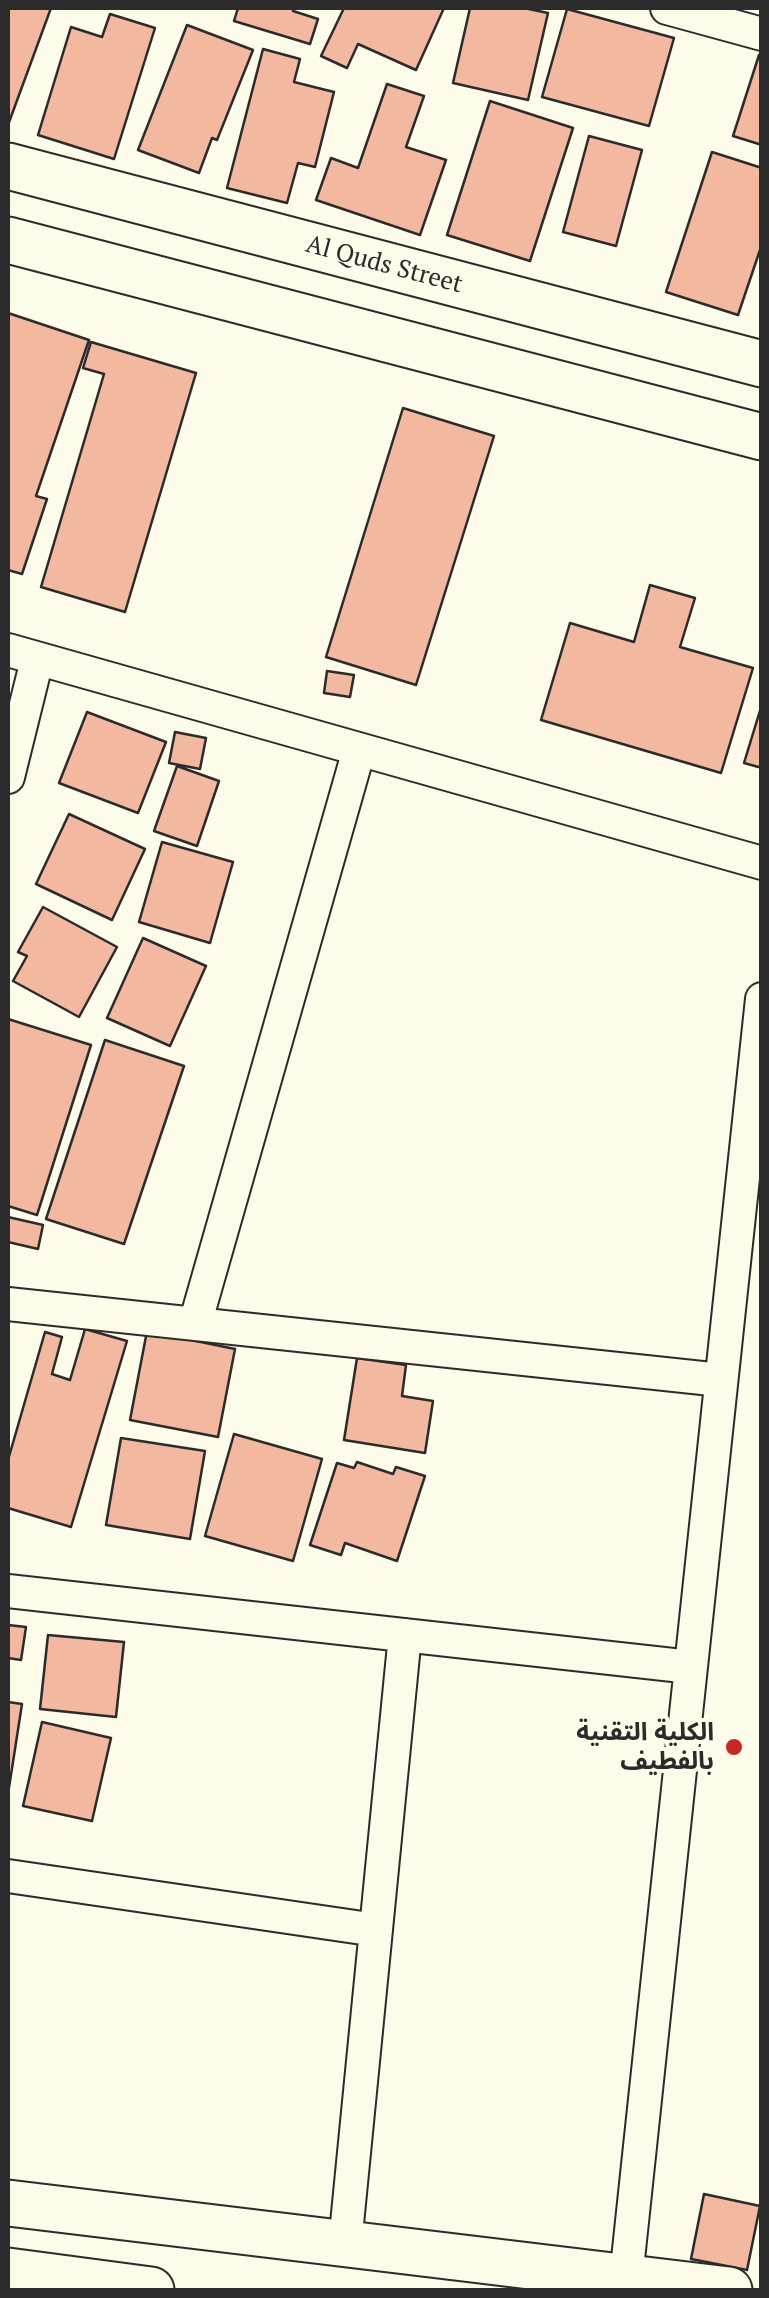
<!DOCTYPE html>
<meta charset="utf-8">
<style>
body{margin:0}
#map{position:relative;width:769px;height:2298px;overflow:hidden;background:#fdfbea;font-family:"PT Serif",serif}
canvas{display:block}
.frame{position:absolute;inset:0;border:10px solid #2b2b2b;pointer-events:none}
</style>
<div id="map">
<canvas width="769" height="2298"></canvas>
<div class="frame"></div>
</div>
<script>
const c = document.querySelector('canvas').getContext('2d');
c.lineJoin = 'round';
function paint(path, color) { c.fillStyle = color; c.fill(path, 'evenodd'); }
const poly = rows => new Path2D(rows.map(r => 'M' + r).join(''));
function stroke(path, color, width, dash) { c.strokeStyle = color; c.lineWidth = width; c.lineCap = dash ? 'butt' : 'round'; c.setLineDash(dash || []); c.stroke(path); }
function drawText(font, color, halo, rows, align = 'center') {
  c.font = font + ' "PT Serif","Noto Sans Arabic",serif'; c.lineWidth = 8; c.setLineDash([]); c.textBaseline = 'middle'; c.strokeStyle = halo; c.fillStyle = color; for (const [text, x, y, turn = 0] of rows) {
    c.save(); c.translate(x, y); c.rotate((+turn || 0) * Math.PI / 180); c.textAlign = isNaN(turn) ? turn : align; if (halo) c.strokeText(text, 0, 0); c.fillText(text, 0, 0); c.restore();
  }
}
const building = poly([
 [8,8,51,8,8,125,8,8],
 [238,8,294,8,293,11,318,19,310,44,234,21,238,8],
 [344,8,444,8,416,70,358,44,347,68,321,56,344,8],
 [470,8,524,8,548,13,528,100,453,83,470,8],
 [567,9,674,38,649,126,542,97,567,9],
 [110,14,155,28,114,159,38,135,71,27,102,37,110,14],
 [187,25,253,50,217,140,212,138,199,173,138,150,187,25],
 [263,49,300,59,294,82,334,92,315,167,298,163,287,203,227,188,263,49],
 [759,55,762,56,762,145,733,136,759,55],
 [387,84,424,96,406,147,446,160,420,235,316,200,331,158,358,168,387,84],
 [490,101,573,128,530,261,447,235,490,101],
 [589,136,642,150,616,246,563,232,589,136],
 [712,152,762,168,762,244,738,315,666,292,712,152],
 [8,313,89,340,36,496,47,499,22,574,8,570,8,313],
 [91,342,196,373,125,612,41,587,104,374,83,368,91,342],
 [403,408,494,436,416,685,326,657,403,408],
 [650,585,695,598,680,647,753,668,721,773,541,720,570,623,634,642,650,585],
 [327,671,354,675,350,697,324,693,327,671],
 [762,704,762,768,744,763,762,704],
 [87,712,166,742,138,813,59,783,87,712],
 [175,732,206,738,200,769,169,763,175,732],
 [177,766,219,781,197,846,154,831,177,766],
 [69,814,145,849,112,920,36,884,69,814],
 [162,842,233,862,210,943,139,922,162,842],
 [43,907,117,947,79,1017,13,981,27,956,18,952,43,907],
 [143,938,206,966,170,1046,107,1018,143,938],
 [8,1019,91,1045,37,1215,8,1206,8,1019],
 [105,1040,184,1066,124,1244,46,1219,105,1040],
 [8,1217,43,1225,38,1249,8,1242,8,1217],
 [85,1329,127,1341,71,1527,8,1508,8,1460,45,1332,62,1337,52,1374,70,1380,85,1329],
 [147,1331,235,1349,218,1437,130,1420,147,1331],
 [357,1358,406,1365,402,1396,433,1401,425,1453,344,1440,357,1358],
 [234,1434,322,1459,293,1561,205,1536,234,1434],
 [121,1438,205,1451,190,1539,106,1525,121,1438],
 [357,1462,393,1474,396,1467,425,1476,397,1561,345,1543,341,1555,310,1545,337,1463,354,1468,357,1462],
 [8,1625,26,1627,21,1660,8,1658,8,1625],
 [48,1635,124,1642,116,1717,40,1709,48,1635],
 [8,1702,22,1704,8,1794,8,1702],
 [42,1722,111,1738,92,1821,23,1806,42,1722],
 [704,2194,760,2206,747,2270,691,2259,704,2194]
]);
paint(building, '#f2b8a0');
stroke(building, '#2b2b2b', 2.5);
const street = poly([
 [667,8,762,34],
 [8,650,762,863],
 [8,777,37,660],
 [8,1304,721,1380],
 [195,1324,359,750],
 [8,1591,691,1667],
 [8,1876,376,1930],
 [345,2244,405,1635],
 [626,2278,762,999]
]);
const secondary = poly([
 [8,166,762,364],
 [8,240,762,437],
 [8,2203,729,2290],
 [8,2271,151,2290]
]);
stroke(street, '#2b2b2b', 36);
stroke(secondary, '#2b2b2b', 49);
stroke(street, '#fdfbea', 32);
stroke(secondary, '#fdfbea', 45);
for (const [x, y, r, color] of [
 [734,1747,10,"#c62828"]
]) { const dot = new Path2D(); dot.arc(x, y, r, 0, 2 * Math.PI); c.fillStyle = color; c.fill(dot); stroke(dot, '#fdfbea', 4); }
drawText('25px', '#2b2b2b', '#fdfbea', [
 ["Al Quds Street",384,265,15]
]);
drawText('bold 25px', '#2b2b2b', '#fdfbea', [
 ["الكلية التقنية",714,1733],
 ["بالفطيف",714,1762]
], 'right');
</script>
